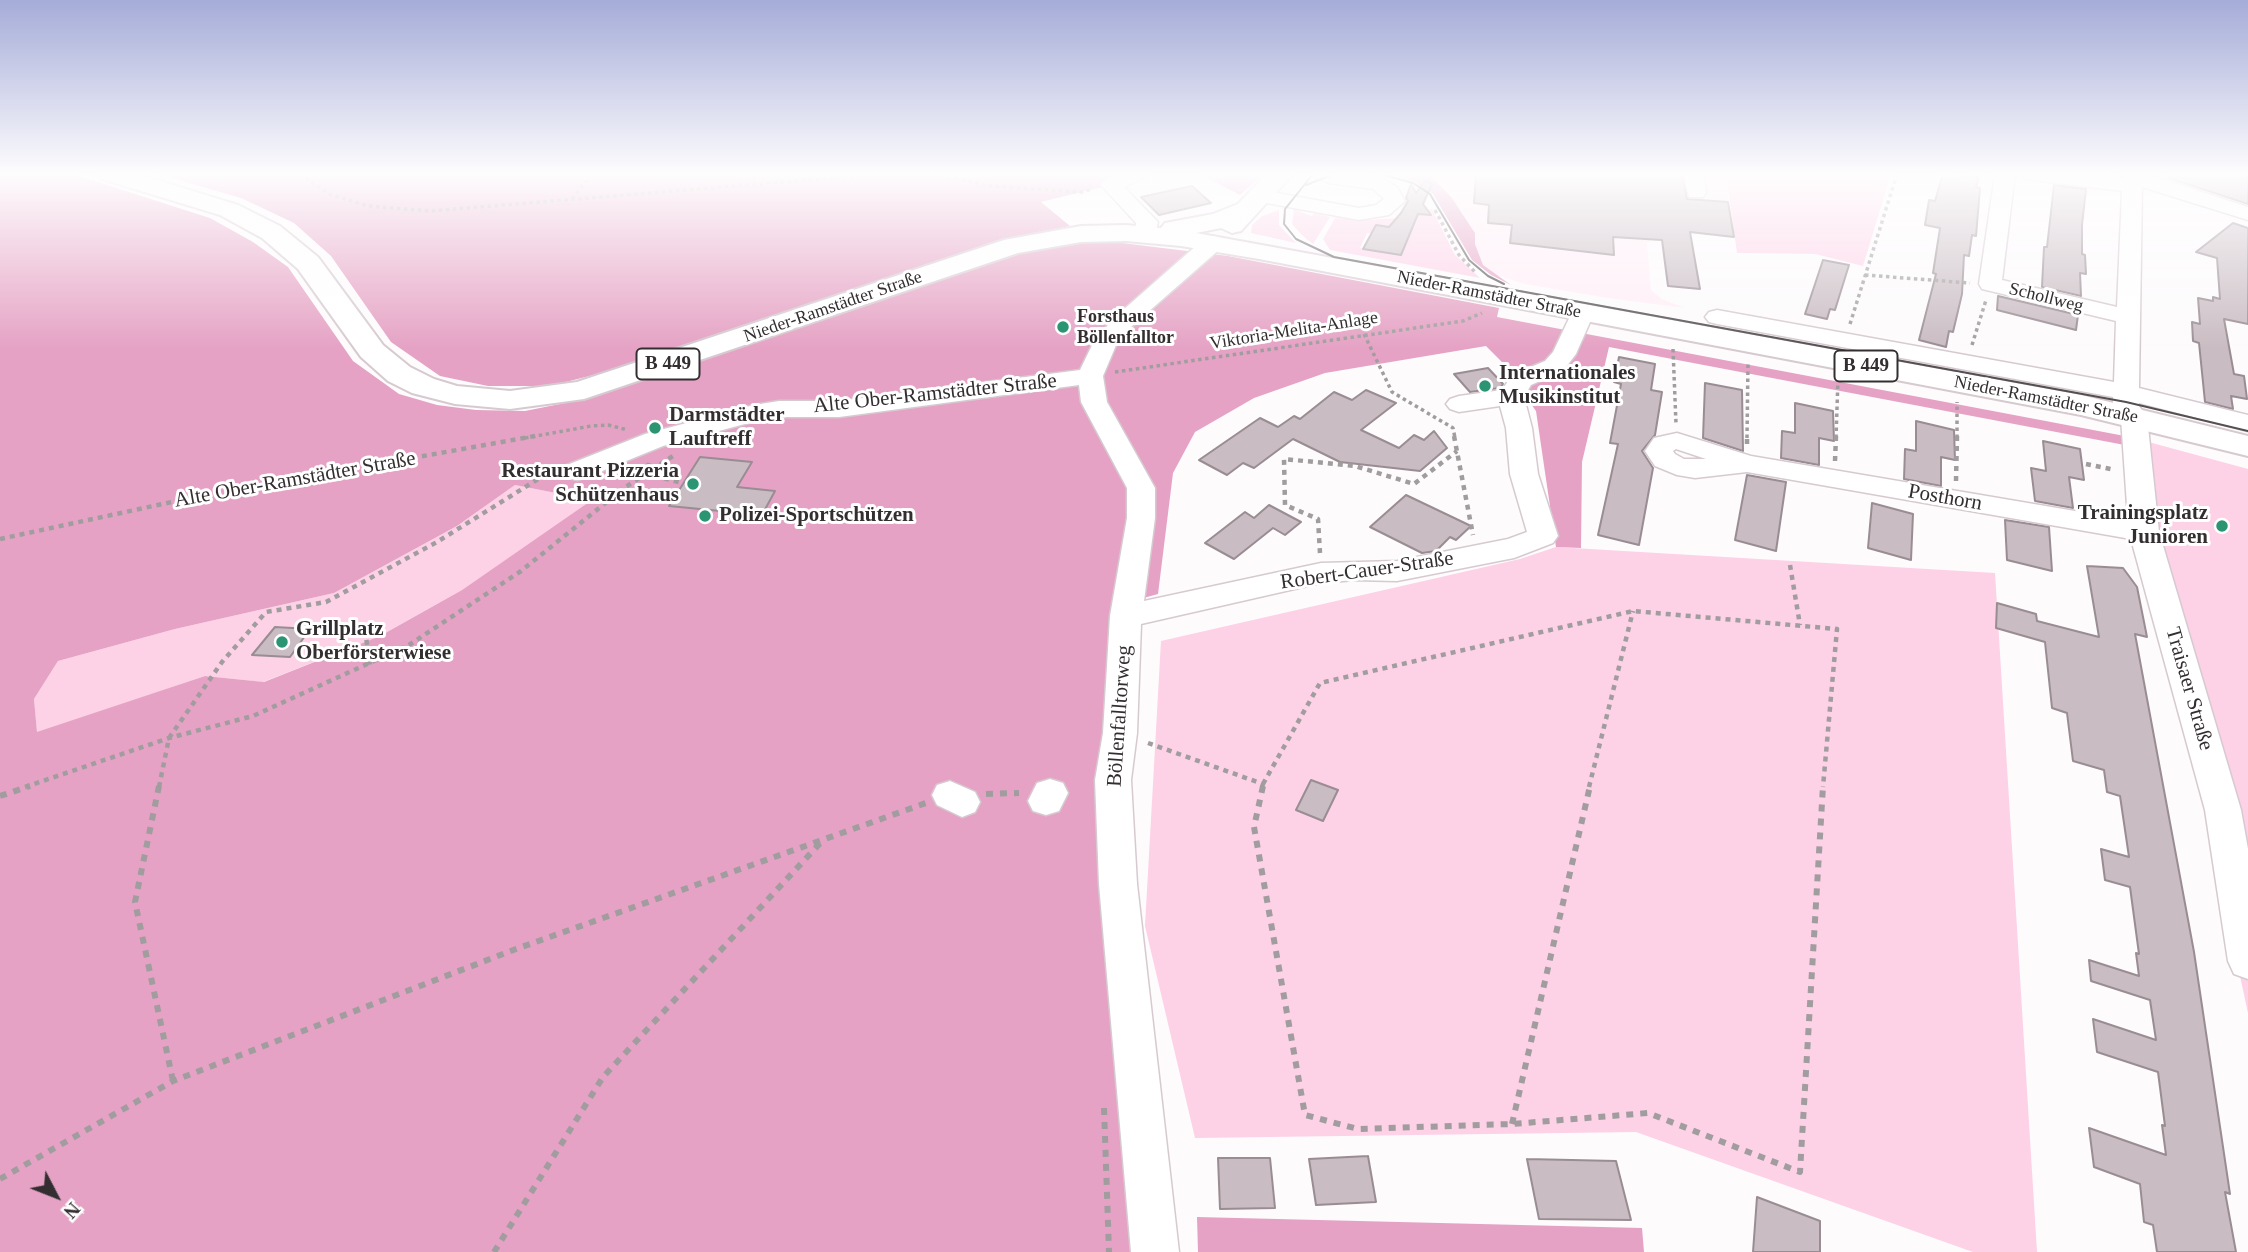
<!DOCTYPE html>
<meta charset="utf-8">
<style>
body{margin:0}
#map{position:relative;width:2248px;height:1252px;overflow:hidden;background:#fdfbfc;font-family:Georgia,serif}
canvas{display:block}
.north{position:absolute;left:21px;top:1161px;width:70px;height:70px;-webkit-text-stroke:5px #fff;paint-order:stroke;rotate:132deg;font-size:19px;font-weight:700;line-height:28px;text-align:center;color:#332e30}
.north::after{content:'';display:block;margin:auto;width:24px;height:32px;background:#332e30;clip-path:polygon(50% 0,100% 100%,50% 72%,0 100%)}
</style>
<div id="map">
<canvas width="2248" height="1252"></canvas>
<div class="north">N</div>
</div>
<script>
const c = document.querySelector('canvas').getContext('2d');
c.lineJoin = 'round';
function paint(path, color) { c.fillStyle = color; c.fill(path, 'evenodd'); }
const poly = rows => new Path2D(rows.map(r => 'M' + r).join(''));
function stroke(path, color, width, dash) { c.strokeStyle = color; c.lineWidth = width; c.lineCap = dash ? 'butt' : 'round'; c.setLineDash(dash || []); c.stroke(path); }
function drawText(font, color, halo, rows, align = 'center') {
  c.font = font + ' Georgia,serif'; c.lineWidth = 6; c.setLineDash([]); c.textBaseline = 'middle'; c.strokeStyle = halo; c.fillStyle = color; for (const [text, x, y, turn = 0] of rows) {
    c.save(); c.translate(x, y); c.rotate((+turn || 0) * Math.PI / 180); c.textAlign = isNaN(turn) ? turn : align; if (halo) c.strokeText(text, 0, 0); c.fillText(text, 0, 0); c.restore();
  }
}
paint(poly([
 [1428,174,1726,174,1729,202,1702,198,1647,243,1651,290,1662,299,1685,308,1607,298,1525,284,1496,275,1483,265,1475,244,1475,233,1469,222,1452,198]
]), '#ffeef6');
paint(poly([
 [1726,174,1891,174,1863,266,1815,254,1737,253],
 [1294,209,1312,216,1314,213,1330,217,1313,244,1304,237,1292,224],
 [1432,209,1455,255,1480,278,1330,250,1323,239,1335,218,1369,220,1397,218,1400,213,1430,215,1427,210],
 [1376,225,1407,239,1400,255,1360,248,1367,233,1372,233],
 [1279,210,1279,225,1296,243,1251,233,1252,225,1262,216],
 [2130,437,2248,469,2248,1013,2144,532],
 [515,485,593,500,462,590,380,636,263,682,205,676,37,733,34,699,58,661,175,629,334,593,457,526],
 [1556,547,1995,573,2037,1252,1973,1252,1636,1132,1195,1138,1145,926,1161,641,1520,559]
]), '#fdd1e6');
paint(poly([
 [0,174,73,174,210,218,253,242,288,267,353,361,399,394,437,405,476,410,525,411,595,397,1016,253,1079,243,1122,243,1228,256,1499,308,1497,317,2130,437,2130,446,1609,347,1582,462,1581,548,1556,547,1536,411,1501,361,1486,346,1325,373,1254,398,1195,432,1173,473,1158,594,1111,607,1102,792,1138,1252,0,1252],
 [515,485,592,500,462,590,380,636,264,682,205,676,37,732,34,699,58,661,175,629,334,593,457,526],
 [157,174,1141,174,1114,184,1041,202,1070,226,999,243,617,369,550,386,488,386,440,376,391,342,331,256,294,223,241,198],
 [1199,174,1264,174,1240,195],
 [1390,174,1428,174,1434,179,1452,198,1475,233,1475,244,1483,265,1511,285,1491,275,1472,260,1433,194,1415,182],
 [1197,1217,1642,1228,1644,1252,1198,1252]
]), '#e5a2c4');
const building = poly([
 [1476,174,1682,174,1687,199,1728,202,1734,237,1690,232,1700,289,1668,286,1662,240,1613,237,1614,255,1510,243,1512,225,1488,223,1489,205,1474,203,1476,174],
 [1943,174,1979,177,1976,187,1980,188,1976,236,1972,235,1969,256,1964,255,1962,294,1953,332,1949,331,1946,347,1919,340,1936,274,1933,273,1940,228,1925,225,1929,200,1935,201,1943,174],
 [2170,174,2248,174,2248,204,2169,178,2170,174],
 [1426,180,1432,184,1423,204,1431,215,1418,214,1401,255,1363,249,1376,225,1389,227,1401,213,1408,201,1406,198,1411,184,1416,193,1426,180],
 [2054,185,2086,189,2082,225,2082,254,2085,255,2086,274,2080,273,2081,296,2042,287,2044,247,2047,247,2054,185],
 [1192,186,1211,203,1159,215,1141,197,1192,186],
 [2233,223,2248,228,2248,324,2224,319,2234,374,2244,376,2247,399,2231,396,2233,409,2205,402,2199,343,2193,341,2192,322,2200,324,2198,298,2213,301,2213,297,2220,299,2217,258,2196,252,2233,223],
 [1823,260,1849,265,1835,310,1830,309,1827,319,1805,314,1823,260],
 [1998,296,2078,315,2076,330,1997,310,1998,296],
 [1619,357,1655,364,1651,390,1662,392,1655,435,1642,451,1653,468,1639,545,1598,535,1618,444,1610,443,1621,384,1614,382,1619,357],
 [1488,368,1503,384,1500,388,1470,392,1454,374,1488,368],
 [1705,383,1742,390,1743,451,1703,438,1705,383],
 [1366,390,1396,403,1361,430,1399,448,1414,435,1424,440,1434,431,1447,448,1420,471,1340,462,1293,439,1254,468,1243,463,1227,475,1199,460,1260,418,1278,427,1294,416,1300,419,1334,392,1352,400,1366,390],
 [1795,403,1833,411,1834,441,1819,438,1819,465,1781,458,1782,431,1795,433,1795,403],
 [1916,421,1954,430,1955,460,1941,457,1941,486,1904,479,1905,449,1916,451,1916,421],
 [2043,441,2080,449,2084,480,2069,477,2073,508,2035,501,2031,468,2046,471,2043,441],
 [700,457,752,462,737,487,775,491,762,515,669,506,700,457],
 [1747,475,1786,482,1776,551,1735,540,1747,475],
 [1406,495,1471,526,1456,540,1450,537,1436,551,1422,553,1370,527,1406,495],
 [1872,503,1913,514,1911,560,1868,548,1872,503],
 [1269,505,1301,522,1285,535,1273,528,1234,559,1205,543,1245,512,1254,518,1269,505],
 [2005,520,2049,527,2052,571,2007,560,2005,520],
 [2087,566,2123,568,2137,587,2147,637,2135,634,2194,952,2230,1194,2225,1192,2236,1252,2157,1252,2153,1225,2144,1222,2140,1184,2094,1167,2089,1128,2166,1155,2162,1125,2165,1126,2158,1072,2097,1052,2093,1019,2156,1040,2150,1000,2091,981,2089,960,2139,976,2136,953,2139,954,2130,887,2105,880,2101,849,2129,857,2120,796,2107,792,2104,770,2073,761,2067,713,2052,708,2045,642,1996,628,1997,603,2036,614,2037,621,2099,637,2087,566],
 [275,627,310,629,290,657,252,655,275,627],
 [1311,780,1338,790,1323,821,1296,810,1311,780],
 [1368,1156,1376,1202,1316,1205,1309,1159,1368,1156],
 [1218,1158,1270,1158,1275,1208,1220,1209,1218,1158],
 [1527,1159,1616,1161,1631,1220,1539,1219,1527,1159],
 [1757,1197,1820,1221,1820,1252,1753,1252,1757,1197]
]);
paint(building, '#c9bcc2');
stroke(building, '#998d93', 2);
const minor = poly([
 [1120,174,1147,174,1144,178,1124,187,1158,222,1154,239,1138,239,1135,234,1136,223,1101,185,1104,181,1120,174],
 [1313,174,1345,174,1385,180,1397,187,1405,201,1389,215,1359,220,1261,202,1254,200,1251,196,1254,192,1261,190,1359,208,1376,205,1384,199,1373,189,1329,183,1316,178,1313,174],
 [1684,174,1704,174,1706,193,1703,197,1689,197,1684,174],
 [1995,174,2015,174,2002,280,2117,307,2122,191,2032,180,2025,178,2022,174,2083,174,2124,179,2126,174,2146,174,2248,207,2248,220,2142,187,2139,388,2248,415,2248,431,2139,403,2139,406,2147,417,2159,532,2241,810,2248,849,2248,979,2234,974,2228,961,2205,810,2131,539,1747,472,1695,478,1677,475,1655,466,1645,451,1654,438,1677,433,1751,456,2128,520,2121,418,2113,407,2113,397,1717,324,1709,322,1705,317,1709,312,1717,310,2114,382,2116,321,1982,289,1979,284,1995,174],
 [1676,449,1706,459,1684,459,1675,454,1673,451,1676,449],
 [1213,236,1221,238,1224,243,1221,248,1131,327,1117,343,1103,376,1107,402,1155,488,1155,518,1144,601,1321,563,1397,561,1508,539,1527,532,1510,474,1506,428,1500,406,1459,412,1450,409,1446,404,1450,399,1459,396,1502,390,1512,375,1545,361,1553,352,1574,308,1582,306,1590,308,1594,313,1576,354,1563,371,1531,385,1524,397,1532,428,1538,474,1558,536,1553,543,1514,558,1397,581,1354,580,1321,583,1141,624,1137,733,1131,780,1137,884,1179,1252,1131,1252,1099,884,1095,780,1103,733,1110,616,1127,518,1127,488,1081,402,1079,385,839,417,779,417,756,421,663,446,587,477,577,480,567,477,563,471,567,465,645,434,754,405,779,401,839,401,1080,370,1094,341,1115,317,1205,238,1213,236],
 [1050,779,1063,783,1068,793,1059,811,1046,815,1033,811,1028,801,1037,783,1050,779],
 [950,781,975,792,980,802,975,812,962,817,937,805,932,795,937,785,950,781]
]);
const major = poly([
 [99,174,137,174,238,205,280,226,318,257,383,345,410,367,434,379,457,386,510,391,577,382,1004,240,1081,226,1126,225,1161,228,1165,223,1213,214,1238,204,1267,174,1293,174,1241,231,1232,233,1221,228,1196,233,2081,395,2248,436,2248,456,2081,415,1259,259,1181,246,1126,241,1081,242,1018,253,584,399,510,409,455,404,412,393,388,381,361,357,298,269,262,238,220,215,102,179,99,174]
]);
stroke(minor, '#d6cad0', 3);
stroke(major, '#d6cad0', 4);
stroke(poly([
 [300,174,329,194,368,206,430,211,880,174],
 [934,174,992,186,1081,192,1093,189],
 [1886,174,1896,175],
 [572,199,592,174],
 [1435,210,1459,255,1475,272],
 [1865,275,1970,283],
 [1850,324,1897,174],
 [1364,334,1392,392,1453,428,1455,438],
 [1972,345,1986,300],
 [1673,349,1676,424],
 [1115,372,1463,321,1482,313],
 [525,438,591,426,608,425,628,430],
 [1747,438,1748,362],
 [1836,438,1838,379],
 [1957,438,1957,402]
]), '#a19d9f', 3.5, [3.5, 3.5]);
stroke(poly([
 [1454,436,1473,535],
 [1747,444,1747,436],
 [1835,461,1836,436],
 [649,463,646,474,683,483],
 [2086,464,2115,470],
 [1956,481,1957,436],
 [0,539,195,497,535,436],
 [1320,553,1318,519,1285,505,1284,459,1355,466,1414,484,1457,451],
 [1790,565,1800,625],
 [365,630,370,665],
 [1148,743,1263,784],
 [1263,784,1320,683,1633,611,1837,629,1823,787],
 [25,787,169,738,253,716,409,645,521,571,624,488,673,456],
 [159,787,169,738,222,662,266,612,326,602,437,542,543,476,555,474],
 [1262,787,1263,784],
 [1589,787,1633,611]
]), '#a19d9f', 4.5, [5, 5]);
stroke(poly([
 [159,786,135,902,173,1081],
 [1263,786,1254,827,1305,1115,1358,1129,1512,1124,1648,1113,1800,1172,1823,786],
 [986,794,1019,793],
 [0,796,30,786],
 [1104,1108,1109,1252],
 [1512,1124,1590,786],
 [0,1179,173,1081,516,949,926,803],
 [494,1252,603,1077,824,839]
]), '#a19d9f', 6, [7, 7]);
paint(minor, '#fff');
paint(major, '#fff');
stroke(poly([
 [1313,174,1285,209,1284,224,1296,239,1334,257,2126,402,2248,431],
 [1381,174,1413,183,1430,194,1469,260,1488,276,1504,284],
 [1306,185,1334,174]
]), '#545052', 2);
const sky = c.createLinearGradient(0, 0, 0, 349);
sky.addColorStop(0, '#a5acd8');
sky.addColorStop(0.5, '#fefdfe');
sky.addColorStop(1, '#fefdfe00');
c.fillStyle = sky;
c.fillRect(0, 0, 2248, 349);
for (const [x, y, r, color] of [
 [1063,327,7,"#2a9473"],
 [1485,386,7,"#2a9473"],
 [655,428,7,"#2a9473"],
 [693,484,7,"#2a9473"],
 [705,516,7,"#2a9473"],
 [2222,526,7,"#2a9473"],
 [282,642,7,"#2a9473"]
]) { const dot = new Path2D(); dot.arc(x, y, r, 0, 2 * Math.PI); c.fillStyle = color; c.fill(dot); stroke(dot, '#fff', 2.5); }
drawText('18px', '#332e30', '#fff', [
 ["Nieder-Ramstädter Straße",1489,295,11],
 ["Schollweg",2046,298,14],
 ["Nieder-Ramstädter Straße",833,307,-19],
 ["Viktoria-Melita-Anlage",1294,331,-9],
 ["Nieder-Ramstädter Straße",2046,400,11]
]);
drawText('bold 18px', '#332e30', '#fff', [
 ["Forsthaus",1077,317],
 ["Böllenfalltor",1077,338]
], 'left');
for (const [x, y, w] of [
 [668,364,63],
 [1866,366,63]
]) { const box = new Path2D(); box.roundRect(x - w / 2, y - 15.5, w, 31, 5); c.fillStyle = '#fff'; c.fill(box); stroke(box, '#332e30', 2); }
drawText('bold 19px', '#332e30', null, [
 ["B 449",668,364],
 ["B 449",1866,366]
]);
drawText('bold 21px', '#332e30', '#fff', [
 ["Internationales",1499,374],
 ["Musikinstitut",1499,398],
 ["Darmstädter",669,416],
 ["Lauftreff",669,440],
 ["Restaurant Pizzeria",679,472,"right"],
 ["Schützenhaus",679,496,"right"],
 ["Trainingsplatz",2208,514,"right"],
 ["Junioren",2208,538,"right"],
 ["Polizei-Sportschützen",719,516],
 ["Grillplatz",296,630],
 ["Oberförsterwiese",296,654]
], 'left');
drawText('21px', '#332e30', '#fff', [
 ["Alte Ober-Ramstädter Straße",935,394,-6],
 ["Alte Ober-Ramstädter Straße",295,480,-10],
 ["Posthorn",1945,498,10],
 ["Robert-Cauer-Straße",1367,571,-8],
 ["Traisaer Straße",2189,689,74],
 ["Böllenfalltorweg",1120,716,-86]
]);
</script>
